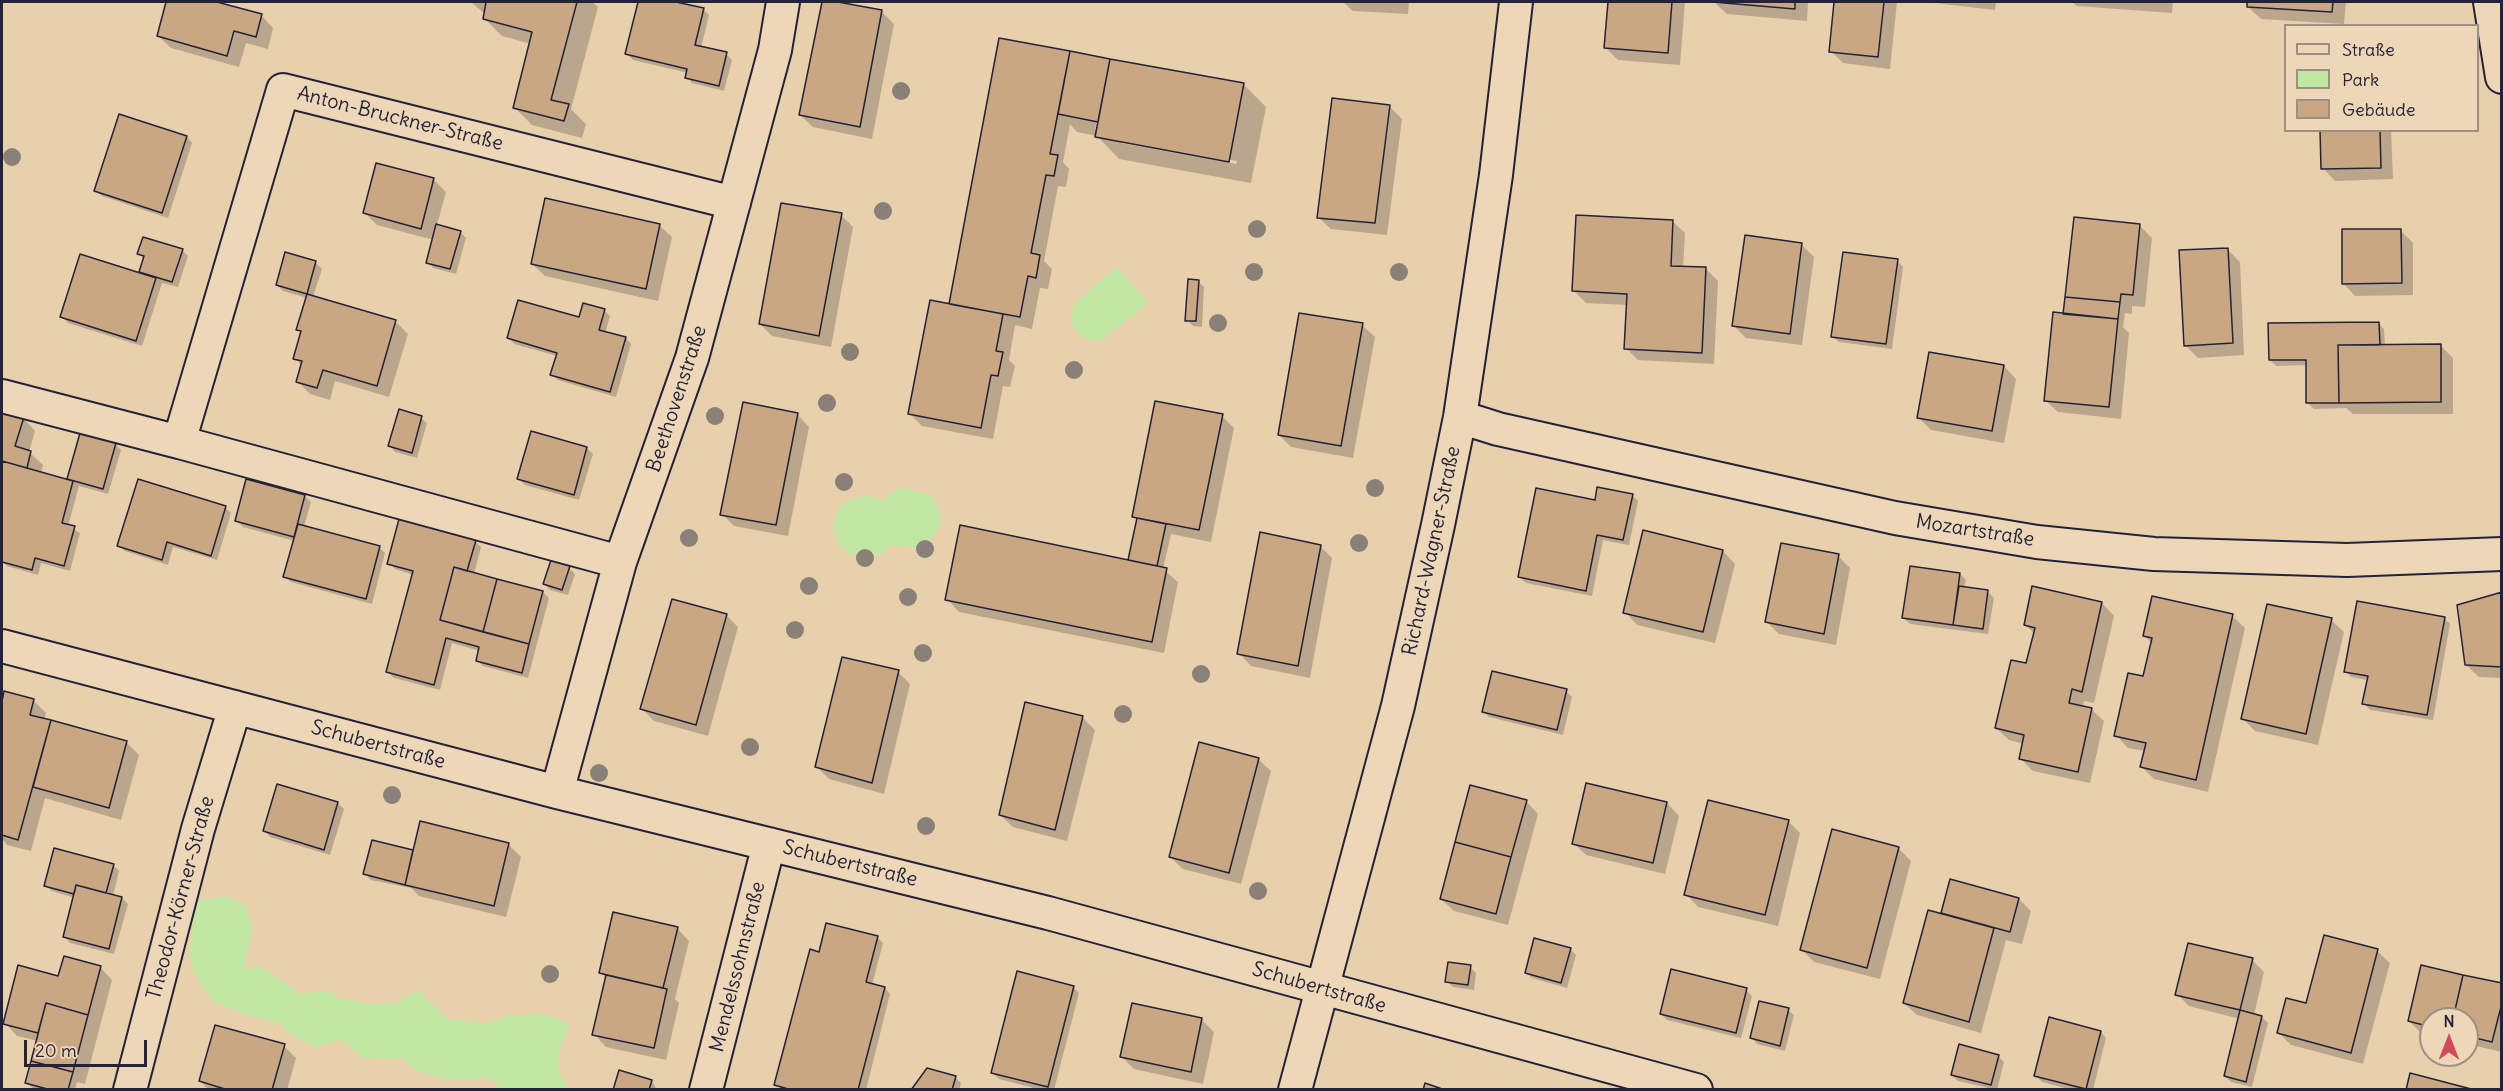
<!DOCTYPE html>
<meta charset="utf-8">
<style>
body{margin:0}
#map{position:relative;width:2503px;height:1091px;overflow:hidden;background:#e9d0ad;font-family:Delius,sans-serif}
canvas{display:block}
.frame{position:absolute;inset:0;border:3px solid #22223b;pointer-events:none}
.legend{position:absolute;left:2284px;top:24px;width:195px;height:108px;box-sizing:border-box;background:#eed7b6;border:2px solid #9c8f85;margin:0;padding:8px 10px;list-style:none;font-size:18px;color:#22223b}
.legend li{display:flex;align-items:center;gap:12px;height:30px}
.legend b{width:30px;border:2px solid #9c8f85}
.north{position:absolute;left:2419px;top:1007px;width:60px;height:60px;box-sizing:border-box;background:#eed7b6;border:2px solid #9c8f85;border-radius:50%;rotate:0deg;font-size:16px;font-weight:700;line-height:24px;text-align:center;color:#22223b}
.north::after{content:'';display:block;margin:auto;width:21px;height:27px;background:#d1495b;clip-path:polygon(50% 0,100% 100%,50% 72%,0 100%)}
.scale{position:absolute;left:24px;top:1040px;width:123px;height:27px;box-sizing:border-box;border:3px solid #22223b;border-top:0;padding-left:8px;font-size:18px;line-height:21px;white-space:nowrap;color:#22223b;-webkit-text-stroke:4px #eed7b6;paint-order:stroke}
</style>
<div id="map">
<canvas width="2503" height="1091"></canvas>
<div class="frame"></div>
<ul class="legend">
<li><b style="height:8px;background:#eed7b6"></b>Straße</li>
<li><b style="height:16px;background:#c0e8a3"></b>Park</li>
<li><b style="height:16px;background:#c9a783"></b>Gebäude</li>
</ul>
<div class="north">N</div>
<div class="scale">20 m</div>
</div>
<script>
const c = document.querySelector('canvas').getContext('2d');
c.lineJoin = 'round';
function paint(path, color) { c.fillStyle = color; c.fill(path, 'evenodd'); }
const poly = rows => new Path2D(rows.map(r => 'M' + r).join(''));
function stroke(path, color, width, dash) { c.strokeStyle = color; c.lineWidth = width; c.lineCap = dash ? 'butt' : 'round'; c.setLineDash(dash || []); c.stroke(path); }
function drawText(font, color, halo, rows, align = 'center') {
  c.font = font + ' Delius,sans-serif'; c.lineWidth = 4.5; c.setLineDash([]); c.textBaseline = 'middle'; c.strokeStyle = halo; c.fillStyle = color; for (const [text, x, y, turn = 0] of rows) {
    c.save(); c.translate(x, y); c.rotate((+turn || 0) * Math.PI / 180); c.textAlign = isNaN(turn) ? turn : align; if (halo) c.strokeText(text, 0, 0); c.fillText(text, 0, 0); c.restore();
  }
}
paint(poly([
 [1117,267,1148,303,1101,340,1090,340,1082,337,1072,325,1072,310,1075,303],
 [898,488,929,494,934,499,940,510,940,523,935,534,927,543,915,548,892,545,883,553,872,558,859,558,848,553,839,545,835,534,834,523,838,510,846,502,858,497,870,496,882,501],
 [226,896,246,906,252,928,244,968,264,968,299,994,329,990,338,998,373,1004,397,1003,417,990,448,1019,486,1023,511,1015,546,1014,569,1024,558,1053,559,1070,568,1089,502,1089,490,1078,444,1080,414,1069,405,1059,363,1058,341,1039,316,1047,289,1034,280,1023,250,1016,213,1001,194,973,189,952,195,909,200,900]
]), '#c0e8a3');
paint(poly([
 [168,2,212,2,261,15,273,28,268,49,246,43,239,67,171,48,158,36],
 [471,2,592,2,598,7,571,109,586,124,582,138,532,125,514,107,531,44,502,36,484,18,485,14],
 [640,2,670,2,703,9,709,15,701,48,726,54,732,60,724,91,692,83,687,77,688,73,633,60,627,54],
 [824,2,881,11,894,24,872,139,813,127,800,115],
 [1343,2,1409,2,1408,14,1353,11],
 [1609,2,1685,2,1680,65,1618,60,1606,48],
 [1714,2,1808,2,1807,21,1727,14],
 [1836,2,1897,2,1890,69,1843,63,1831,51],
 [1926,2,1996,2,1995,10],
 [2072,2,2173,2,2172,13,2077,6],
 [2249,2,2346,2,2344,24,2261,19,2248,7],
 [1000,40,1243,84,1266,107,1251,183,1119,159,1097,136,1077,132,1070,124,1063,162,1069,169,1066,187,1058,186,1044,261,1052,269,1048,289,1040,288,1032,329,1015,325,1009,360,1015,366,1010,387,1003,386,993,439,922,426,910,414,951,306],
 [1106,72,1098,130,1095,129],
 [1120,140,1237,161,1236,164,1120,143],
 [1389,106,1402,119,1387,235,1331,229,1318,217],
 [2322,130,2391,130,2393,179,2335,181,2323,168],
 [187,137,192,143,168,218,102,196,96,191],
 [433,179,446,192,437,225,460,232,466,238,456,274,433,268,428,262,434,240,377,225,365,213],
 [841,215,853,227,831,347,772,336,760,324],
 [1672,221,1685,233,1683,268,1706,269,1718,281,1714,364,1638,360,1626,348,1628,305,1586,303,1574,291],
 [659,225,672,237,658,301,545,276,532,264],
 [2140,226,2152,238,2145,307,2132,306,2132,314,2125,313,2123,327,2129,333,2121,419,2058,412,2045,400,2065,315],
 [2401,231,2413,243,2413,295,2355,296,2343,283],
 [1801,244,1814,257,1802,345,1746,338,1734,326],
 [182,250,188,256,178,287,162,283,142,346,68,323,62,317,140,274,144,259,139,253],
 [2228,250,2240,262,2244,355,2198,358,2185,345],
 [286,254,316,263,322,269,313,297,395,321,408,334,389,397,335,381,330,400,310,394,298,382,302,366,295,358,302,333,298,329,307,298,283,291,277,285],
 [1897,261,1903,267,1892,349,1839,342,1833,337],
 [1198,281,1204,287,1202,327,1193,326,1187,320],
 [604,310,610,316,605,333,626,338,631,344,616,397,558,380,552,374,557,356,514,344,509,338],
 [2379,324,2384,329,2385,346,2440,345,2453,358,2453,414,2353,414,2346,408,2314,409,2308,403,2307,365,2276,366,2270,360],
 [1362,325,1375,337,1353,458,1291,447,1279,435],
 [2004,366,2016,379,2004,443,1931,430,1919,418],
 [2,412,23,418,35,431,29,452,43,465,41,473,68,481,81,435,115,444,121,450,108,494,79,486,68,526,80,533,70,571,41,563,38,575,7,566,2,561],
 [797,414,809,427,788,536,734,526,722,514],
 [1222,416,1234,428,1211,542,1171,534,1163,569,1178,582,1164,653,959,612,947,599,1133,562,1138,521,1133,516],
 [421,418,427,423,417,458,395,452,390,446],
 [587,448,593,454,579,500,525,485,519,479],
 [1632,495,1638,501,1629,545,1603,540,1592,596,1526,583,1520,577,1596,501],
 [305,496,311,502,304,527,379,547,385,553,372,604,291,582,285,576,295,541,243,527,237,521],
 [225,507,231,513,217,560,173,547,168,565,125,551,119,546],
 [475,541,481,547,474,574,543,592,549,598,528,678,483,666,477,660,480,651,452,643,440,690,394,678,388,672,414,575,395,569,389,563],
 [1320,546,1332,558,1310,678,1251,666,1239,653],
 [1723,551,1735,564,1715,643,1637,625,1625,612],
 [1838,556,1850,568,1836,645,1779,634,1767,622],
 [569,568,575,574,568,595,550,590,544,584],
 [1960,574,1966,580,1964,588,1988,592,1994,598,1988,634,1910,624,1904,618],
 [2502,594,2502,678,2479,677,2466,665],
 [2102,603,2114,616,2094,703,2084,701,2083,707,2091,709,2104,721,2090,783,2033,771,2021,759,2024,744,2009,740,1996,728,2027,665,2035,634,2025,625],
 [726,615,738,627,708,736,654,721,642,709],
 [2232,616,2245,628,2208,792,2154,779,2142,767,2145,751,2128,748,2116,735,2144,677,2152,643,2144,636],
 [2444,618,2450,624,2433,720,2370,710,2364,704,2368,680,2351,677,2346,671],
 [2331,620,2344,632,2318,745,2255,731,2243,719],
 [898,672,910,684,884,794,829,779,817,767],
 [1566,691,1572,697,1563,735,1489,717,1483,711],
 [5,693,33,700,46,713,44,720,127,743,139,755,121,820,45,798,31,851,7,845,2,839,2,707],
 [1082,717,1095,730,1067,841,1013,827,1000,815],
 [1258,759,1271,771,1241,884,1183,869,1170,857],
 [1587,785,1667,803,1679,816,1665,874,1586,855,1573,843],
 [278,786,338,803,344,809,330,855,270,837,265,831],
 [1526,801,1538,814,1508,925,1454,911,1441,899],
 [1788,821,1800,833,1778,926,1698,907,1686,894],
 [373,842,414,852,508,844,521,857,506,917,419,896,411,888,371,880,365,874],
 [1898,848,1911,861,1880,979,1814,962,1802,950],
 [113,865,119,871,113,896,122,898,128,904,114,954,70,943,65,937,75,898,52,891,46,886],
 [1951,881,2019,899,2031,911,2022,944,2006,940,1981,1033,1917,1015,1904,1003,1942,915],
 [677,928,689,941,675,999,679,1003,666,1060,606,1047,594,1034,606,978,600,972],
 [877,937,883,943,872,985,885,988,890,994,866,1090,781,1090,776,1084,820,954],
 [1570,949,1576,955,1567,988,1532,978,1526,972],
 [2377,951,2390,963,2363,1064,2291,1045,2279,1033,2307,1005],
 [2252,960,2264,972,2254,1015,2262,1017,2268,1023,2252,1087,2231,1082,2225,1076,2240,1019,2189,1006,2177,994],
 [100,967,112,980,85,1084,77,1082,75,1090,32,1088,27,1082,38,1041,17,1036,5,1023,59,978],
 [1470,967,1476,973,1474,990,1453,987,1447,981],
 [2502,985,2502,1052,2467,1044,2467,1019,2431,1019,2431,1035,2421,1033,2409,1021],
 [1073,987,1079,993,1054,1090,1042,1090,999,1079,993,1073],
 [1746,990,1752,996,1741,1038,1667,1020,1661,1014],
 [1133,1005,1202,1020,1214,1032,1203,1084,1134,1069,1122,1057],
 [1788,1010,1794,1015,1785,1051,1757,1044,1752,1038],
 [2101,1032,2106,1038,2093,1090,2072,1090,2042,1082,2036,1076],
 [284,1046,296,1058,287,1090,209,1090,200,1081],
 [1998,1056,2004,1062,1997,1090,1958,1081,1952,1075],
 [955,1077,961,1083,959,1090,912,1090],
 [652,1081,657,1090,615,1090]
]), '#0003');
const building = poly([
 [166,2,217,2,262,14,256,37,234,31,227,56,157,36,166,2],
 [486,2,577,2,551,100,569,104,564,121,513,108,532,32,483,19,486,2],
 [638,2,676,2,704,8,695,45,727,52,719,86,685,78,687,69,625,54,638,2],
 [822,2,838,2,882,10,860,127,799,115,822,2],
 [1608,2,1672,2,1668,53,1604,48,1608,2],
 [1713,2,1795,2,1795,9,1713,2],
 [1834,2,1884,2,1878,57,1829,52,1834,2],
 [2247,2,2333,2,2332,12,2247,7,2247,2],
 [999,38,1070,51,1050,154,1058,155,1054,176,1046,175,1031,253,1040,255,1036,278,1028,276,1020,317,949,304,999,38],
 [1070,51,1110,59,1098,122,1058,114,1070,51],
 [1110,59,1244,83,1229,162,1095,137,1110,59],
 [1332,98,1390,105,1375,223,1317,218,1332,98],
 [119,114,187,136,162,213,94,191,119,114],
 [2320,130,2380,130,2381,168,2321,169,2320,130],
 [376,163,434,178,421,229,363,213,376,163],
 [545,198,660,224,646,289,531,264,545,198],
 [781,203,842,213,819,336,759,324,781,203],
 [1576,215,1673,220,1671,266,1706,267,1702,353,1624,349,1627,294,1572,291,1576,215],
 [2074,217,2140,224,2133,295,2121,294,2120,302,2065,297,2074,217],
 [436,224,461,231,450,269,426,263,436,224],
 [2342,229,2401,229,2402,283,2342,284,2342,229],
 [1745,235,1802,243,1790,334,1732,326,1745,235],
 [143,237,183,249,172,282,139,272,144,256,137,254,143,237],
 [2228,248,2233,343,2184,346,2179,250,2228,248],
 [285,252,316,261,307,294,276,285,285,252],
 [1843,252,1898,259,1886,344,1831,337,1843,252],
 [80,254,156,278,136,341,60,317,80,254],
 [1188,279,1199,280,1196,321,1185,321,1188,279],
 [307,294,396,320,377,386,323,370,317,388,296,382,302,361,293,359,301,331,296,330,307,294],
 [2065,297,2120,302,2118,319,2063,314,2065,297],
 [518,300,579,317,583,303,605,309,599,330,626,337,610,392,550,375,557,353,507,338,518,300],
 [930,300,1003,314,996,351,1003,352,998,376,991,375,981,428,908,414,930,300],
 [2053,312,2118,319,2109,407,2044,401,2053,312],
 [1299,313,1363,323,1341,446,1278,435,1299,313],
 [2379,322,2380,345,2338,345,2339,403,2306,403,2306,360,2269,360,2268,323,2379,322],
 [2441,344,2441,402,2339,403,2338,345,2441,344],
 [1929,352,2004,365,1992,431,1917,418,1929,352],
 [1155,401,1223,414,1199,530,1132,517,1155,401],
 [743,402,798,413,776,525,720,515,743,402],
 [399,409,422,416,412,453,388,446,399,409],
 [2,410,24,417,15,446,31,451,27,468,2,461,2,410],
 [531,431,587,447,574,495,517,479,531,431],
 [80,433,116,443,103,489,67,479,80,433],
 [2,461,73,481,62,523,75,526,64,566,35,558,32,570,2,562,2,461],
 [138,479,226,506,211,556,167,542,162,560,117,546,138,479],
 [246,479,305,495,294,537,235,521,246,479],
 [1597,487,1633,494,1623,540,1597,535,1586,591,1518,577,1536,488,1595,500,1597,487],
 [1137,518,1166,524,1157,566,1128,560,1137,518],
 [399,519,476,540,467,571,454,567,440,620,529,644,522,673,476,661,479,647,446,638,434,685,386,672,413,571,387,564,399,519],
 [298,524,380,546,366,599,283,577,298,524],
 [960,525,1167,568,1152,642,945,600,960,525],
 [1643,530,1723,550,1703,632,1623,613,1643,530],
 [1260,532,1321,545,1298,666,1237,654,1260,532],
 [1781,543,1839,554,1824,634,1765,622,1781,543],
 [551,560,570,566,562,590,543,584,551,560],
 [1910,566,1960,573,1953,625,1902,618,1910,566],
 [454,567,497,579,483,632,440,620,454,567],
 [497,579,543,591,529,644,483,632,497,579],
 [1959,586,1988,590,1983,629,1953,625,1959,586],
 [2032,586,2102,602,2082,692,2072,689,2069,703,2092,708,2078,772,2019,759,2024,735,1995,728,2011,660,2026,663,2035,628,2024,625,2032,586],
 [2502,592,2502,667,2465,665,2457,605,2502,592],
 [2152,596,2233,614,2196,780,2140,767,2146,743,2114,736,2128,673,2143,676,2152,638,2143,636,2152,596],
 [672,599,727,614,696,725,640,709,672,599],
 [2357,601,2445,617,2427,715,2362,704,2368,676,2344,672,2357,601],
 [2267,604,2332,618,2306,734,2241,719,2267,604],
 [842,657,899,670,872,783,815,767,842,657],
 [1492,671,1567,689,1557,730,1482,712,1492,671],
 [4,691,34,699,30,715,51,720,18,840,2,835,2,701,4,691],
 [1025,702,1083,716,1055,830,999,815,1025,702],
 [51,720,127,741,109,808,33,787,51,720],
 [1199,742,1259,758,1229,873,1169,857,1199,742],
 [1586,783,1667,802,1653,863,1572,844,1586,783],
 [277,784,338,802,324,850,263,831,277,784],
 [1470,785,1527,800,1511,857,1455,842,1470,785],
 [1708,800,1789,820,1765,915,1684,895,1708,800],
 [420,821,509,843,494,906,405,885,420,821],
 [1832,829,1899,847,1867,968,1800,950,1832,829],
 [372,840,413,850,405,885,363,874,372,840],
 [1455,842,1511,857,1496,914,1440,899,1455,842],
 [54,848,114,864,106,893,76,885,74,894,44,886,54,848],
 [1950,879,2019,898,2010,932,1941,913,1950,879],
 [76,885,122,897,109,949,63,937,76,885],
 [1928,910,1994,928,1969,1022,1903,1003,1928,910],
 [613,912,678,927,663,988,599,973,613,912],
 [826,923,878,936,866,982,885,987,858,1090,792,1090,774,1085,810,949,819,952,826,923],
 [2324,935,2378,949,2351,1053,2277,1033,2286,998,2306,1003,2324,935],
 [1534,938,1571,948,1561,983,1525,973,1534,938],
 [2188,943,2253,958,2240,1010,2175,995,2188,943],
 [64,956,101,966,88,1015,46,1003,38,1033,3,1024,18,965,58,976,64,956],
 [1448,962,1471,965,1468,985,1445,982,1448,962],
 [2421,965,2463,975,2453,1019,2431,1019,2431,1027,2408,1021,2421,965],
 [1671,969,1747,988,1736,1033,1660,1014,1671,969],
 [1017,971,1074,986,1048,1087,991,1073,1017,971],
 [606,975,667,989,654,1048,592,1035,606,975],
 [2463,975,2502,983,2502,1003,2492,1042,2467,1036,2467,1019,2453,1019,2463,975],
 [1759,1001,1789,1008,1780,1046,1750,1038,1759,1001],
 [46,1003,88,1015,73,1072,31,1061,46,1003],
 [1132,1003,1202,1018,1191,1072,1120,1057,1132,1003],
 [2240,1010,2262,1016,2246,1082,2224,1076,2240,1010],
 [2049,1017,2101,1031,2086,1089,2034,1076,2049,1017],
 [215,1025,285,1044,272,1090,228,1090,199,1081,215,1025],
 [1959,1044,1999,1055,1991,1085,1951,1075,1959,1044],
 [31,1061,73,1072,68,1090,51,1090,25,1083,31,1061],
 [927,1068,956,1076,952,1090,911,1090,927,1068],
 [619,1070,652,1080,649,1090,613,1090,619,1070],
 [2410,1073,2475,1090,2406,1090,2410,1073],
 [1425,1083,1445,1090,1423,1090,1425,1083]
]);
paint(building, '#c9a783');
stroke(building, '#22223b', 1.5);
const street = poly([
 [2490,2,2502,77],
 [2,396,179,442],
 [1460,417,1498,429,1895,518,2037,542,2154,554,2347,560,2502,554],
 [620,562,179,442,283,90,734,203],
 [2,646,557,792,1048,913,1696,1090],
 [557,792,620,562,692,358,775,50,783,2],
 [130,1090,198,829,235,707],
 [706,1090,769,844],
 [1295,1090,1398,706,1438,525,1460,417,1496,175,1516,2]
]);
stroke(street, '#22223b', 36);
stroke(street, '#eed7b6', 32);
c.fillStyle = '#898177';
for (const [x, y] of [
 [901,91],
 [12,157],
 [883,211],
 [1257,229],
 [1254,272],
 [1399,272],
 [1218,323],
 [850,352],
 [1074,370],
 [827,403],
 [715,416],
 [844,482],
 [1375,488],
 [689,538],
 [1359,543],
 [925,549],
 [865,558],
 [809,586],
 [908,597],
 [795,630],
 [923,653],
 [1201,674],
 [1123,714],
 [750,747],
 [599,773],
 [392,795],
 [926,826],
 [1258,891],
 [550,974]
]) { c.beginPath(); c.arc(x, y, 9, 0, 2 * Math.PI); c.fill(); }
drawText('20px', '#22223b', '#eed7b6', [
 ["Anton-Bruckner-Straße",400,119,14],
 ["Beethovenstraße",677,399,-72],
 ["Mozartstraße",1975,531,9],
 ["Richard-Wagner-Straße",1432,551,-78],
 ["Schubertstraße",378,745,15],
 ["Schubertstraße",850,864,14],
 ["Theodor-Körner-Straße",181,898,-75],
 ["Mendelssohnstraße",738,967,-76],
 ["Schubertstraße",1319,988,16]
]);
</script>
